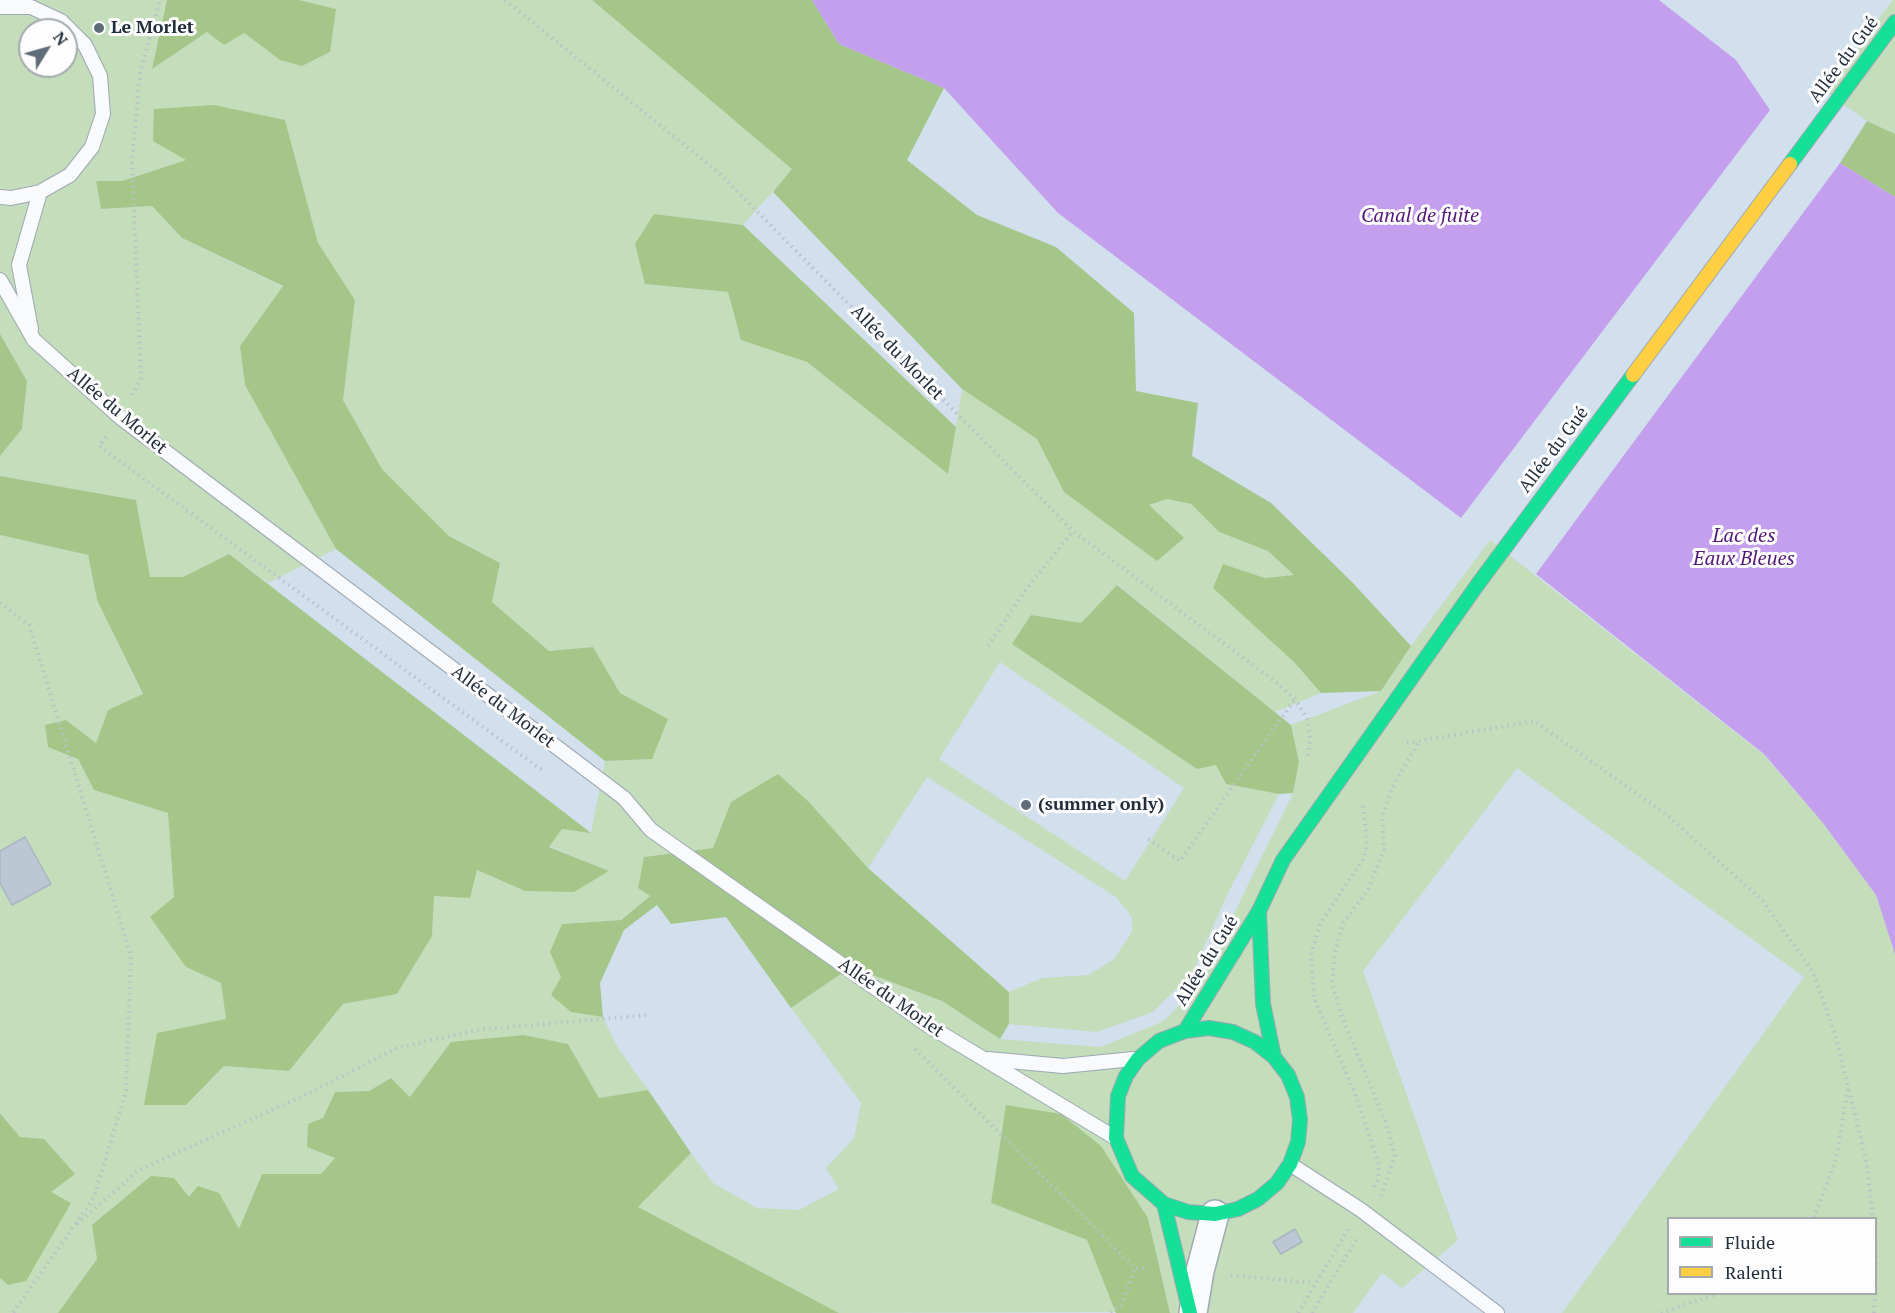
<!DOCTYPE html>
<meta charset="utf-8">
<style>
body{margin:0}
#map{position:relative;width:1895px;height:1313px;overflow:hidden;background:#d2e0ee;font-family:"PT Serif",serif}
canvas{display:block}
.legend{position:absolute;left:1667px;top:1217px;width:210px;height:78px;box-sizing:border-box;background:#fdfdfd;border:2px solid #a5aaaf;margin:0;padding:8px 10px;list-style:none;font-size:18px;color:#212e3b}
.legend li{display:flex;align-items:center;gap:12px;height:30px}
.legend b{width:30px;border:2px solid #a5aaaf}
.north{position:absolute;left:18px;top:18px;width:60px;height:60px;box-sizing:border-box;background:#fdfdfd;border:2px solid #a5aaaf;border-radius:50%;rotate:53deg;font-size:16px;font-weight:700;line-height:24px;text-align:center;color:#212e3b}
.north::after{content:'';display:block;margin:auto;width:21px;height:27px;background:#5f6c7a;clip-path:polygon(50% 0,100% 100%,50% 72%,0 100%)}
</style>
<div id="map">
<canvas width="1895" height="1313"></canvas>
<ul class="legend">
<li><b style="height:8px;background:#16e098"></b>Fluide</li>
<li><b style="height:8px;background:#ffcf43"></b>Ralenti</li>
</ul>
<div class="north">N</div>
</div>
<script>
const c = document.querySelector('canvas').getContext('2d');
c.lineJoin = 'round';
function paint(path, color) { c.fillStyle = color; c.fill(path, 'evenodd'); }
const poly = rows => new Path2D(rows.map(r => 'M' + r).join(''));
function stroke(path, color, width, dash) { c.strokeStyle = color; c.lineWidth = width; c.lineCap = dash ? 'butt' : 'round'; c.setLineDash(dash || []); c.stroke(path); }
function drawText(font, color, halo, rows, align = 'center') {
  c.font = font + ' "PT Serif",serif'; c.lineWidth = 6; c.setLineDash([]); c.textBaseline = 'middle'; c.strokeStyle = halo; c.fillStyle = color; for (const [text, x, y, turn = 0] of rows) {
    c.save(); c.translate(x, y); c.rotate((+turn || 0) * Math.PI / 180); c.textAlign = isNaN(turn) ? turn : align; if (halo) c.strokeText(text, 0, 0); c.fillText(text, 0, 0); c.restore();
  }
}
paint(poly([
 [0,0,167,0,153,68,207,32,244,33,280,60,336,9,299,0,592,0,793,169,743,225,654,214,645,284,728,292,741,339,807,362,948,474,962,389,1037,439,1064,492,1149,505,1167,499,1191,504,1219,532,1268,551,1295,575,1265,578,1223,564,1294,662,1321,693,1275,712,1118,585,1081,623,1031,615,1216,764,1226,784,1279,794,1227,895,1193,972,1153,1012,1097,1032,1009,1024,1009,992,1042,978,1088,975,1113,960,1132,932,1132,917,1116,897,927,777,868,868,809,802,778,775,731,802,713,848,644,857,650,896,620,920,562,924,561,977,571,1012,603,1017,618,1048,648,1090,599,1098,568,1044,524,1035,410,1097,391,1078,369,1091,335,1092,323,1118,308,1125,307,1147,335,1158,321,1174,262,1174,239,1230,189,1198,97,1259,58,1313,0,1313,0,1278,8,1285,71,1204,51,1193,20,1137,0,1112,0,535,88,555,97,600,143,695,108,710,96,743,66,720,78,759,94,790,168,813,174,897,186,967,221,983,226,1018,186,1105,224,1066,289,1071,343,1004,397,994,432,936,434,896,477,870,525,891,608,871,549,846,562,829,591,832,605,761,652,759,620,693,593,647,549,651,492,602,500,563,449,536,382,469,343,400,355,300,318,243,285,120,186,160,122,181,96,181,101,209,152,206,182,238,283,287,240,346,245,385,336,549,268,583,229,554,183,577,149,577,136,500,0,476,0,456,22,429,27,381,0,334],
 [30,30,66,30,66,66,30,66],
 [1000,662,1184,788,1125,881,939,759],
 [1893,0,1895,0,1895,134,1867,121,1823,90],
 [1490,540,1763,754,1823,823,1876,895,1895,954,1895,1313,1562,1313,1804,977,1517,768,1363,971,1458,1240,1402,1288,1382,1273,1353,1313,1170,1313,1148,1218,991,1203,1087,1240,1117,1312,839,1313,637,1207,691,1153,713,1183,757,1208,799,1210,839,1189,826,1168,854,1138,861,1103,791,1008,851,967,942,1001,1000,1039,1100,1047,1164,1021,1200,983,1293,793,1299,762,1291,725,1381,691,1411,646],
 [1668,1218,1876,1218,1876,1294,1668,1294]
]), '#c4ddbb');
paint(poly([
 [167,0,299,0,336,9,330,52,302,66,280,60,244,33,224,45,207,32,152,69],
 [592,0,812,0,839,44,944,88,907,160,977,215,1056,247,1134,313,1136,391,1198,403,1192,456,1271,503,1353,583,1411,646,1381,691,1321,693,1294,662,1213,588,1223,564,1265,578,1294,575,1268,551,1219,532,1191,504,1167,499,1149,505,1184,538,1157,561,1064,492,1037,439,962,389,773,192,792,169],
 [214,105,285,120,318,243,355,300,343,400,382,469,449,536,500,563,492,602,549,651,593,647,620,693,668,719,652,759,605,761,336,549,245,385,240,346,283,286,182,238,152,206,101,209,96,181,122,181,186,160,153,141,154,109],
 [1867,121,1895,134,1895,197,1840,163],
 [654,214,743,225,956,427,948,474,807,362,741,340,728,292,645,284,635,244],
 [0,334,27,381,22,429,0,456],
 [0,476,136,500,150,577,183,577,229,554,591,833,562,829,549,847,609,871,574,892,525,891,477,870,470,898,434,896,432,936,397,994,343,1004,289,1071,224,1066,186,1105,144,1105,157,1033,226,1019,221,983,186,967,150,917,174,897,168,813,94,790,78,759,48,747,45,725,66,720,96,743,108,710,143,694,97,600,88,555,0,535],
 [1117,585,1291,725,1299,762,1293,793,1279,794,1226,784,1216,765,1197,769,1012,644,1031,615,1081,623],
 [778,774,809,802,868,868,1009,992,1009,1024,1000,1039,942,1001,851,967,791,1008,726,917,671,924,657,905,624,930,600,983,603,1017,571,1012,551,995,561,977,550,952,562,924,621,920,650,896,638,888,644,857,713,848,731,802],
 [524,1035,568,1044,599,1098,648,1090,691,1153,638,1207,839,1313,58,1313,97,1259,92,1225,151,1176,174,1178,189,1197,198,1186,219,1193,239,1229,262,1174,321,1174,335,1158,307,1147,308,1124,323,1118,335,1092,369,1091,391,1078,410,1097,451,1042],
 [1006,1105,1061,1114,1101,1146,1148,1218,1170,1313,1116,1313,1087,1240,991,1203],
 [0,1113,20,1137,44,1139,75,1174,51,1192,71,1203,26,1281,8,1285,0,1278]
]), '#a5c689');
paint(poly([
 [812,0,1659,0,1736,60,1770,110,1461,518,1058,213,944,88,839,44],
 [1840,163,1895,197,1895,954,1876,895,1823,823,1764,754,1536,574]
]), '#c39fed');
const building = poly([
 [25,837,51,884,12,905,0,883,0,851,25,837],
 [1295,1229,1302,1242,1281,1254,1273,1242,1295,1229]
]);
paint(building, '#bbc8d4');
stroke(building, '#a9b6c2', 1.5);
const lane = poly([
 [0,7,31,7,61,21,85,45,100,76,103,114,92,147,70,175,40,192,11,198,0,197],
 [0,280,34,340,121,418,624,798,651,830,929,1026,1114,1137],
 [31,329,19,265,40,192],
 [988,1059,1063,1066,1133,1059],
 [1290,1164,1361,1210,1497,1313]
]);
const street = poly([
 [1193,1313,1200,1271,1215,1214]
]);
const fast = poly([
 [1790,164,1895,22],
 [1259,911,1263,1004,1274,1057,1288,1075,1297,1097,1300,1120,1298,1142,1290,1164,1277,1183,1258,1199,1238,1209,1215,1214,1188,1212,1164,1204,1132,1176,1116,1138,1118,1096,1126,1076,1138,1059,1159,1041,1185,1031,1209,1028,1233,1032,1255,1042,1274,1057],
 [1185,1031,1259,911,1283,860,1478,584,1633,375],
 [1164,1204,1190,1313]
]);
const slow = poly([
 [1633,375,1790,164]
]);
stroke(lane, '#9ca8b4', 16);
stroke(street, '#9ca8b4', 30);
stroke(fast, '#9ca8b4', 16);
stroke(slow, '#9ca8b4', 16);
stroke(poly([
 [505,0,718,172,1073,531,1277,683,1295,699,1308,720,1310,739,1308,760],
 [132,395,141,378,132,161,140,73,160,0],
 [106,437,99,446,543,771],
 [0,603,29,625,131,956,126,1091,94,1197,13,1313],
 [988,646,1024,592,1073,531],
 [1407,743,1534,721,1667,815,1763,901,1813,972,1835,1034,1848,1087,1836,1159,1814,1218],
 [1363,806,1367,840,1364,858,1320,924,1311,954,1314,998,1355,1094,1379,1164,1378,1180,1373,1189],
 [1148,839,1180,861,1295,699],
 [915,1049,1135,1268,1146,1269],
 [1849,1090,1867,1165,1873,1218],
 [1381,1196,1395,1155,1386,1123,1342,1017,1332,983,1335,952,1343,923,1368,890,1384,850,1382,817,1392,788,1420,740],
 [77,1224,139,1170,314,1091,397,1048,476,1030,647,1015],
 [1876,1244,1876,1278],
 [1231,1275,1314,1283],
 [1111,1313,1122,1303,1135,1268],
 [1298,1313,1348,1229],
 [1312,1313,1358,1237],
 [1661,1313,1716,1294],
 [1874,1313,1875,1294]
]), '#bbc2c6', 4, [1.5, 4.5]);
stroke(lane, '#f8fafc', 14);
stroke(street, '#f8fafc', 27);
stroke(fast, '#16e098', 14);
stroke(slow, '#ffcf43', 14);
for (const [x, y, r, color] of [
 [99,28,6,"#5f6c7a"],
 [1026,805,6,"#5f6c7a"]
]) { const dot = new Path2D(); dot.arc(x, y, r, 0, 2 * Math.PI); c.fillStyle = color; c.fill(dot); stroke(dot, '#fdfdfd', 2); }
drawText('bold 18px', '#212e3b', '#fdfdfd', [
 ["Le Morlet",111,28],
 ["(summer only)",1038,805]
], 'left');
drawText('18px', '#212e3b', '#fdfdfd', [
 ["Allée du Gué",1844,60,-53],
 ["Allée du Morlet",897,353,46],
 ["Allée du Morlet",117,411,40],
 ["Allée du Gué",1554,450,-53],
 ["Allée du Morlet",503,707,37],
 ["Allée du Gué",1207,961,-58],
 ["Allée du Morlet",891,998,35]
]);
drawText('italic 20px', '#531977', '#fdfdfd', [
 ["Canal de fuite",1420,216],
 ["Lac des",1744,536],
 ["Eaux Bleues",1744,559]
]);
</script>
